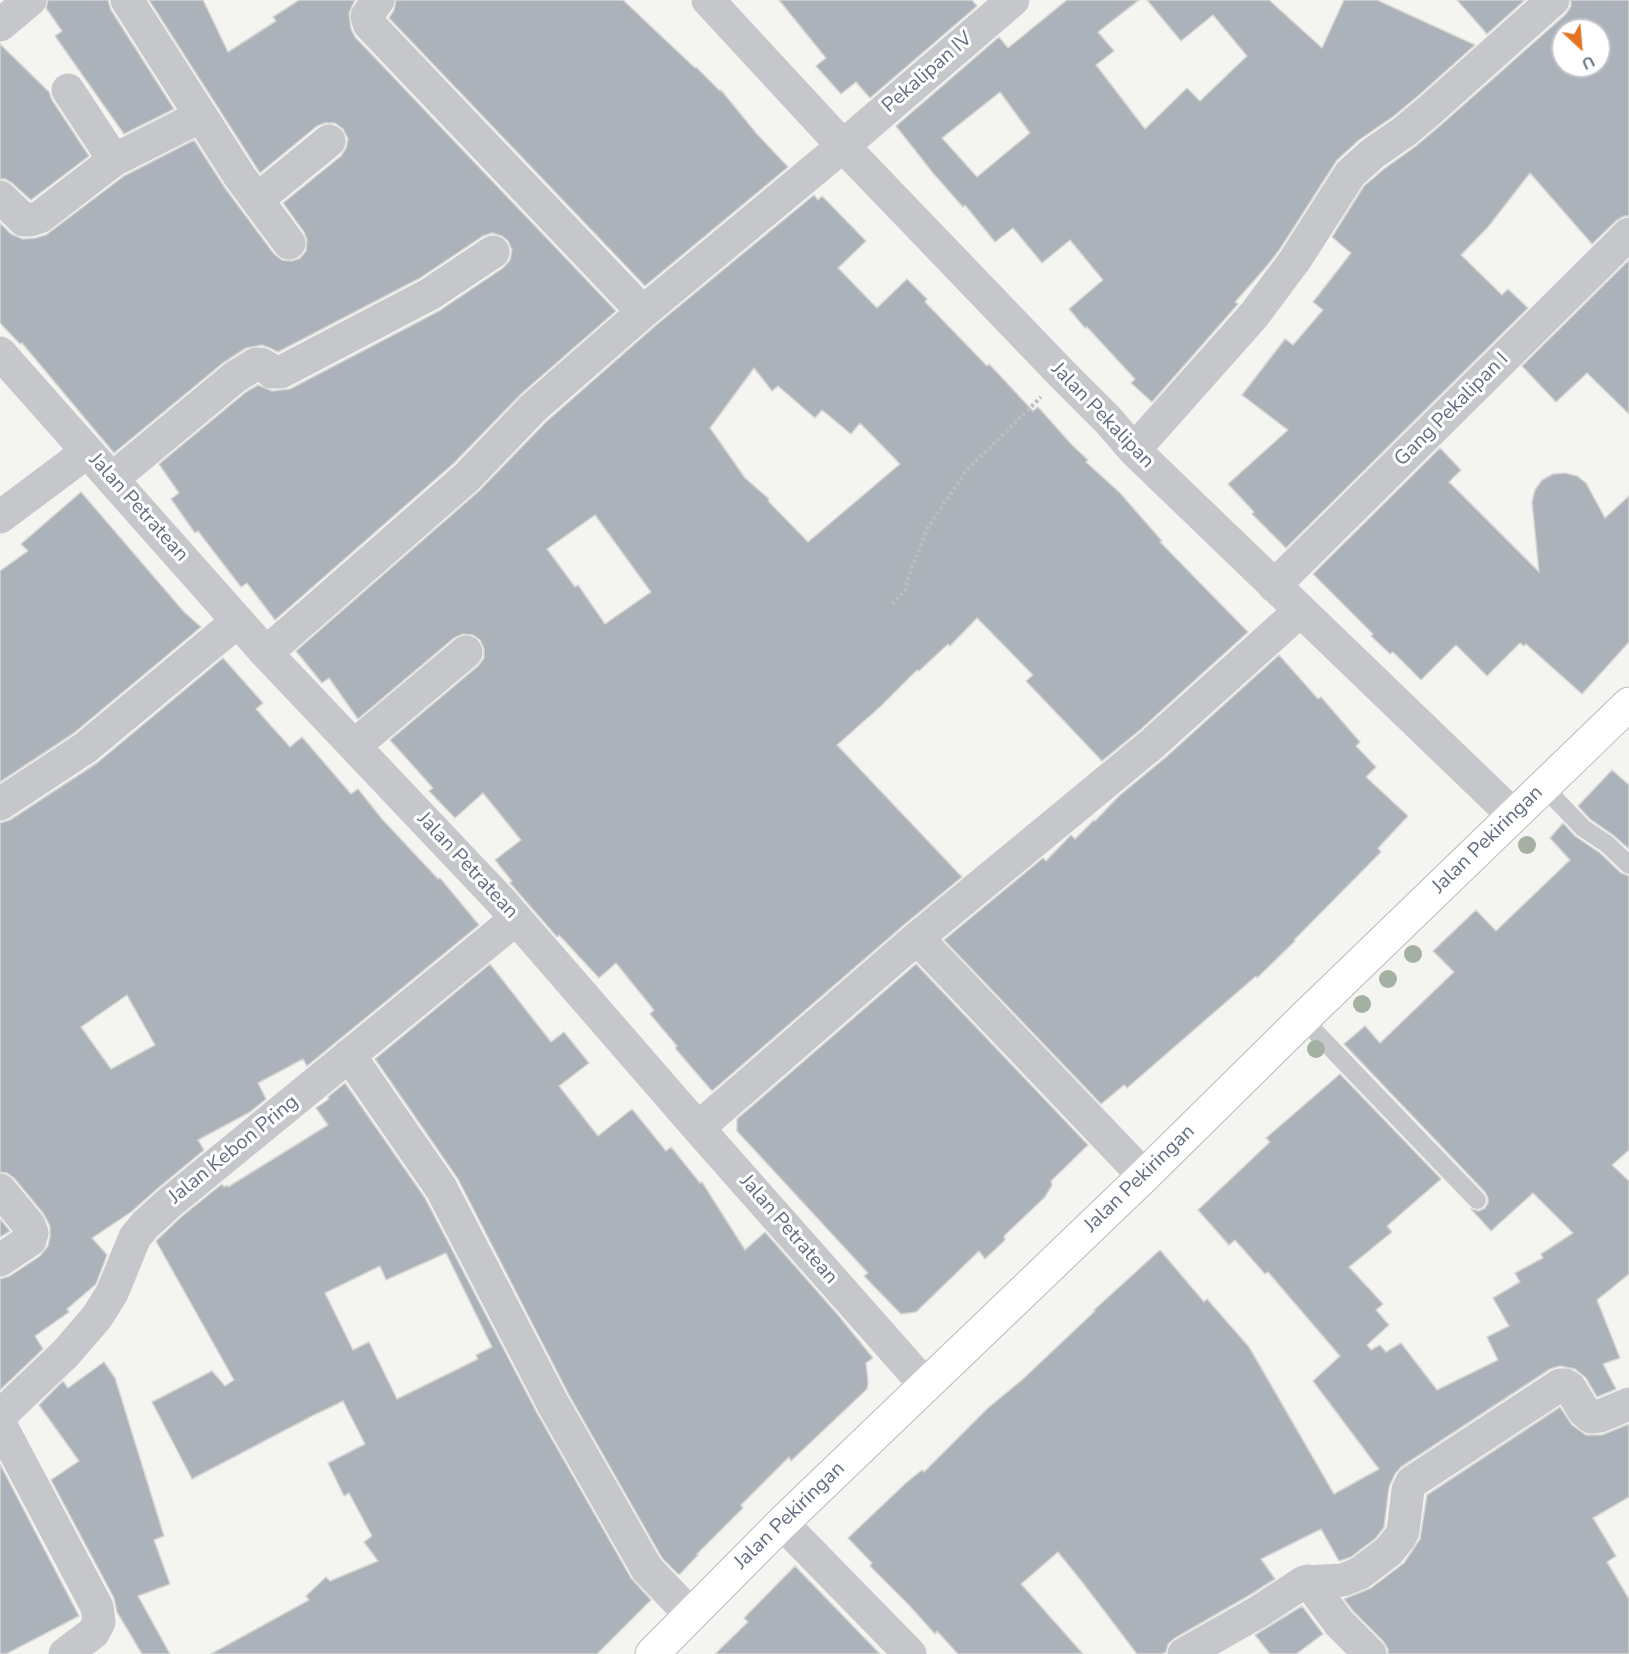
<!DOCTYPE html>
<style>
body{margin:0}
#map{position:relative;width:1629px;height:1654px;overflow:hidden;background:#f4f5f1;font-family:"Nunito Sans",sans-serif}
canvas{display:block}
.north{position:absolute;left:1551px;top:18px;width:60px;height:60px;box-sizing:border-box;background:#fff;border:2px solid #c1c5cd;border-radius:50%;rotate:154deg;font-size:16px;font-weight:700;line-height:24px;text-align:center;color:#636e82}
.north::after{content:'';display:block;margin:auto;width:21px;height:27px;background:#e47422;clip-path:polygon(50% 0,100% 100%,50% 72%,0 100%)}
</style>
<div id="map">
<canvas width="1629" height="1654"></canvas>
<div class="north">U</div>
</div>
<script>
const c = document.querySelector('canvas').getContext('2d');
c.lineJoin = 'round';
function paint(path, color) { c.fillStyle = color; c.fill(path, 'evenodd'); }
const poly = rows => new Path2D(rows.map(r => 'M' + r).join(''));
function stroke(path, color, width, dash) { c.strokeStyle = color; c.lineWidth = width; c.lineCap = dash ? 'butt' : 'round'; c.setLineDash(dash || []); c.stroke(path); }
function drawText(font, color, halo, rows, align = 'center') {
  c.font = font + ' "Nunito Sans",sans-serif'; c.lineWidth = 6; c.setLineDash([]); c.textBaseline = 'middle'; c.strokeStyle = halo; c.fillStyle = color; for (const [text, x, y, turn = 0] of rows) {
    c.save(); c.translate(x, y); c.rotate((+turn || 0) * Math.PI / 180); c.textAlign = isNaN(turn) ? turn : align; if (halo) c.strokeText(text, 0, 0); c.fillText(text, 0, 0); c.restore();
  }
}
const building = poly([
 [48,0,108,0,111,10,174,109,124,134,55,36,62,31,46,8,48,0],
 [149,0,203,0,228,52,276,21,273,17,299,0,355,0,349,13,351,29,355,37,616,311,521,394,454,463,275,620,247,583,241,587,198,531,195,533,171,499,179,493,159,464,246,392,258,385,272,391,290,389,439,311,503,268,510,260,512,250,508,241,502,236,492,233,483,236,420,278,278,352,270,348,262,345,246,348,223,363,114,453,22,343,20,344,0,323,0,223,11,234,23,239,35,238,46,235,124,176,194,140,225,188,274,254,282,260,292,261,300,258,306,251,307,240,304,232,283,203,341,156,346,148,348,139,343,129,335,123,325,123,317,126,260,173,149,0],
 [396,0,623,0,695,68,696,67,720,91,721,90,756,133,788,167,645,286,389,18,394,10,396,0],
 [779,0,972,0,977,6,870,98,856,82,841,94,816,66,826,58,779,0],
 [1067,0,1139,0,1098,32,1114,51,1096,65,1145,129,1187,88,1200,101,1247,56,1213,15,1181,41,1147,0,1269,0,1322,48,1344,0,1377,0,1475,45,1418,96,1394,116,1359,140,1337,160,1280,249,1266,267,1235,302,1238,304,1152,402,1131,383,1135,379,1087,327,1085,328,1069,309,1103,280,1070,240,1042,263,1013,228,995,242,965,205,963,207,933,173,896,126,999,37,1008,48,1067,0],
 [1000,92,1030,133,977,177,942,138,1000,92],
 [1457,0,1525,0,1487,34,1457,0],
 [1571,0,1629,0,1629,216,1624,216,1616,221,1592,244,1530,173,1488,227,1461,255,1502,295,1508,289,1528,308,1286,548,1252,514,1254,512,1228,484,1288,430,1242,395,1285,339,1293,345,1323,310,1313,302,1351,253,1332,237,1364,186,1384,169,1416,146,1442,124,1566,14,1571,6,1571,0],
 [1563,30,1599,30,1599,66,1563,66,1563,30],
 [0,44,49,92,52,100,89,156,31,200,12,183,5,179,0,179,0,44],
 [814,195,818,200,822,196,866,241,838,268,877,308,907,279,927,299,925,302,987,366,989,364,1033,411,1038,407,1072,445,1088,460,1086,462,1120,493,1162,541,1160,542,1248,632,1140,730,1102,761,1026,681,1033,675,977,618,950,646,948,644,919,671,917,670,881,706,837,745,962,877,905,924,712,1091,675,1048,677,1046,650,1014,654,1010,616,963,599,978,559,935,557,937,510,883,512,881,495,860,521,840,483,793,455,818,429,791,433,788,390,740,478,666,484,658,484,649,480,640,473,635,463,634,454,638,358,719,329,678,322,683,296,651,479,491,546,422,655,326,814,195],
 [754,368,772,391,778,386,815,418,822,410,851,434,860,423,900,464,808,542,768,501,769,499,745,478,710,428,754,368],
 [595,515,651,592,605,624,578,585,575,587,547,549,595,515],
 [1629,260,1629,414,1587,373,1556,402,1522,366,1629,260],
 [1440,448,1461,470,1449,482,1539,572,1532,502,1535,490,1542,480,1553,474,1565,473,1577,476,1586,483,1605,518,1629,496,1629,642,1582,694,1526,644,1524,646,1520,643,1487,676,1456,645,1421,680,1393,652,1390,654,1371,636,1373,634,1313,574,1440,448],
 [81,492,184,612,201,627,74,733,0,782,0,571,28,551,21,544,81,492],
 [1279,655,1318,699,1321,697,1360,742,1356,746,1376,767,1366,777,1408,816,1378,848,1381,852,1294,940,1295,941,1257,978,1256,976,1127,1088,1124,1085,1101,1104,944,940,1043,858,1046,861,1071,835,1075,839,1094,820,1095,821,1120,795,1165,758,1279,655],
 [223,658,263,703,256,709,290,747,302,737,351,794,358,789,382,819,438,879,440,878,479,925,307,1066,303,1059,258,1083,266,1099,250,1112,198,1140,204,1150,157,1189,131,1212,92,1238,107,1255,96,1284,67,1309,69,1312,35,1336,43,1349,0,1390,0,1279,10,1276,40,1256,48,1246,50,1237,50,1226,43,1213,14,1178,7,1173,0,1172,0,823,10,820,97,763,223,658],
 [127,995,155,1045,111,1069,81,1027,127,995],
 [1612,770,1629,785,1629,849,1613,835,1590,819,1578,806,1612,770],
 [1563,823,1575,836,1600,853,1621,873,1629,876,1629,1150,1612,1165,1629,1181,1629,1274,1597,1300,1620,1358,1603,1364,1616,1389,1597,1397,1586,1378,1575,1369,1560,1366,1550,1369,1401,1467,1395,1474,1389,1487,1384,1527,1376,1538,1351,1557,1339,1561,1321,1529,1261,1559,1275,1579,1248,1596,1175,1638,1168,1644,1166,1652,1162,1654,1137,1654,1083,1583,1058,1552,1021,1584,1083,1654,958,1654,937,1631,935,1634,908,1604,870,1566,872,1563,848,1538,906,1483,922,1470,924,1472,988,1408,1022,1380,1095,1311,1094,1310,1160,1250,1204,1302,1207,1299,1249,1347,1334,1494,1379,1469,1313,1381,1340,1356,1268,1272,1265,1274,1235,1240,1229,1245,1198,1210,1270,1142,1266,1138,1340,1074,1441,1179,1387,1226,1392,1232,1349,1267,1383,1304,1376,1310,1389,1325,1367,1345,1371,1350,1380,1345,1386,1352,1401,1343,1437,1390,1498,1360,1487,1337,1509,1326,1493,1298,1520,1282,1515,1273,1543,1258,1541,1254,1573,1233,1533,1193,1491,1231,1471,1209,1479,1211,1485,1208,1488,1203,1488,1198,1485,1192,1344,1044,1365,1026,1380,1043,1454,972,1433,951,1476,910,1496,931,1570,860,1550,838,1563,823],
 [490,964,551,1042,564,1032,589,1063,559,1086,598,1136,632,1109,666,1151,671,1147,700,1183,702,1182,745,1250,765,1232,838,1315,873,1358,866,1363,868,1382,867,1389,791,1461,789,1457,741,1505,743,1508,697,1554,698,1555,680,1574,678,1574,662,1558,569,1395,458,1179,375,1059,490,964],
 [916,964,1088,1145,1051,1181,1052,1185,1045,1197,1004,1236,1005,1240,985,1259,979,1251,916,1312,901,1314,864,1276,868,1273,737,1131,737,1119,916,964],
 [345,1083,425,1198,537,1413,631,1578,651,1600,597,1654,211,1654,309,1600,306,1596,326,1577,330,1581,378,1561,364,1542,372,1536,349,1493,344,1496,328,1463,365,1444,343,1401,312,1416,192,1479,152,1402,212,1371,225,1386,234,1380,156,1241,181,1217,222,1184,224,1187,227,1185,228,1187,328,1125,316,1108,329,1099,328,1097,345,1083],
 [446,1253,492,1347,476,1355,478,1359,397,1399,369,1342,353,1350,325,1293,380,1266,386,1280,446,1253],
 [0,1219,10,1231,0,1237,0,1219],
 [104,1362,115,1378,164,1536,154,1540,170,1584,138,1596,170,1654,142,1654,117,1612,114,1598,51,1480,79,1461,39,1405,63,1381,68,1388,104,1362],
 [1560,1407,1572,1425,1586,1435,1602,1435,1629,1424,1629,1497,1593,1518,1616,1556,1607,1562,1629,1599,1629,1654,1388,1654,1388,1649,1383,1641,1353,1611,1344,1599,1371,1588,1404,1563,1420,1539,1427,1495,1560,1407],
 [0,1464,79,1616,6,1654,0,1654,0,1464],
 [795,1566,880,1654,715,1654,748,1622,744,1618,795,1566],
 [1302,1606,1323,1634,1296,1654,1270,1654,1255,1635,1302,1606]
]);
paint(building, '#acb2b9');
stroke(building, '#d5d6d3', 1.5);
const secondary = poly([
 [652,1654,782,1523,1144,1176,1303,1019,1629,704]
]);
stroke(secondary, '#b7babf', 35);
stroke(poly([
 [892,604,906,589,907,581,927,529,966,471,1041,397]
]), '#bcbdc0', 4, [3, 3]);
stroke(poly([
 [1543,786,1583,828,1607,844,1629,865],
 [1303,1019,1477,1200]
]), '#c5c7cb', 18);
stroke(poly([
 [127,0,240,177,289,243],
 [378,0,367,16,369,24,643,312],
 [708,0,843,146,1063,375,1108,420,1134,450,1513,815],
 [0,25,30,0],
 [68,90,114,160],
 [0,197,24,220,30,220,40,217,114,160,201,116],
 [258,199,329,141],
 [0,353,266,653,500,900,698,1128,926,1386],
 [1134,450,1254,315,1295,260,1350,174,1372,154,1405,131,1430,110,1553,0],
 [112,479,235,377,256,364,261,364,268,368,272,372,281,372,430,294,493,252],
 [0,517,87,452],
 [1274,586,1629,234],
 [266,653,467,477,533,408,643,312,843,146,1013,0],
 [354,746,466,652],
 [0,804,85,748,238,621],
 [917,938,1144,1176],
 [349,1055,441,1188,553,1404,647,1569,691,1615],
 [698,1128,917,938,1152,744,1300,611],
 [0,1190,29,1225,32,1233,30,1240,0,1260],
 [0,1423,5,1411,66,1353,97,1317,112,1293,135,1237,145,1225,169,1203,516,919],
 [0,1424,97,1607,99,1622,93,1633,65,1654],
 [782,1523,910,1654],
 [1308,1581,1339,1623,1370,1654],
 [1184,1654,1258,1612,1304,1582,1343,1580,1360,1573,1389,1551,1400,1537,1403,1531,1408,1490,1412,1482,1560,1385,1565,1385,1570,1388,1584,1411,1591,1417,1600,1416,1629,1404]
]), '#c5c7cb', 33);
stroke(secondary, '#fff', 33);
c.fillStyle = '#a4b1a2';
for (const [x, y] of [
 [1527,845],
 [1413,954],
 [1388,979],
 [1362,1004],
 [1316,1049]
]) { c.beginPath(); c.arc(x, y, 9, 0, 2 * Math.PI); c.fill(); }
drawText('20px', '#636e82', '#fff', [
 ["Pekalipan IV",928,73,-41],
 ["Gang Pekalipan I",1452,410,-45],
 ["Jalan Pekalipan",1102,416,46],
 ["Jalan Petratean",138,508,48],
 ["Jalan Pekiringan",1488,840,-44],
 ["Jalan Petratean",467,866,47],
 ["Jalan Kebon Pring",234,1150,-39],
 ["Jalan Pekiringan",1140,1179,-44],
 ["Jalan Petratean",788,1230,49],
 ["Jalan Pekiringan",790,1516,-44]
]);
</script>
